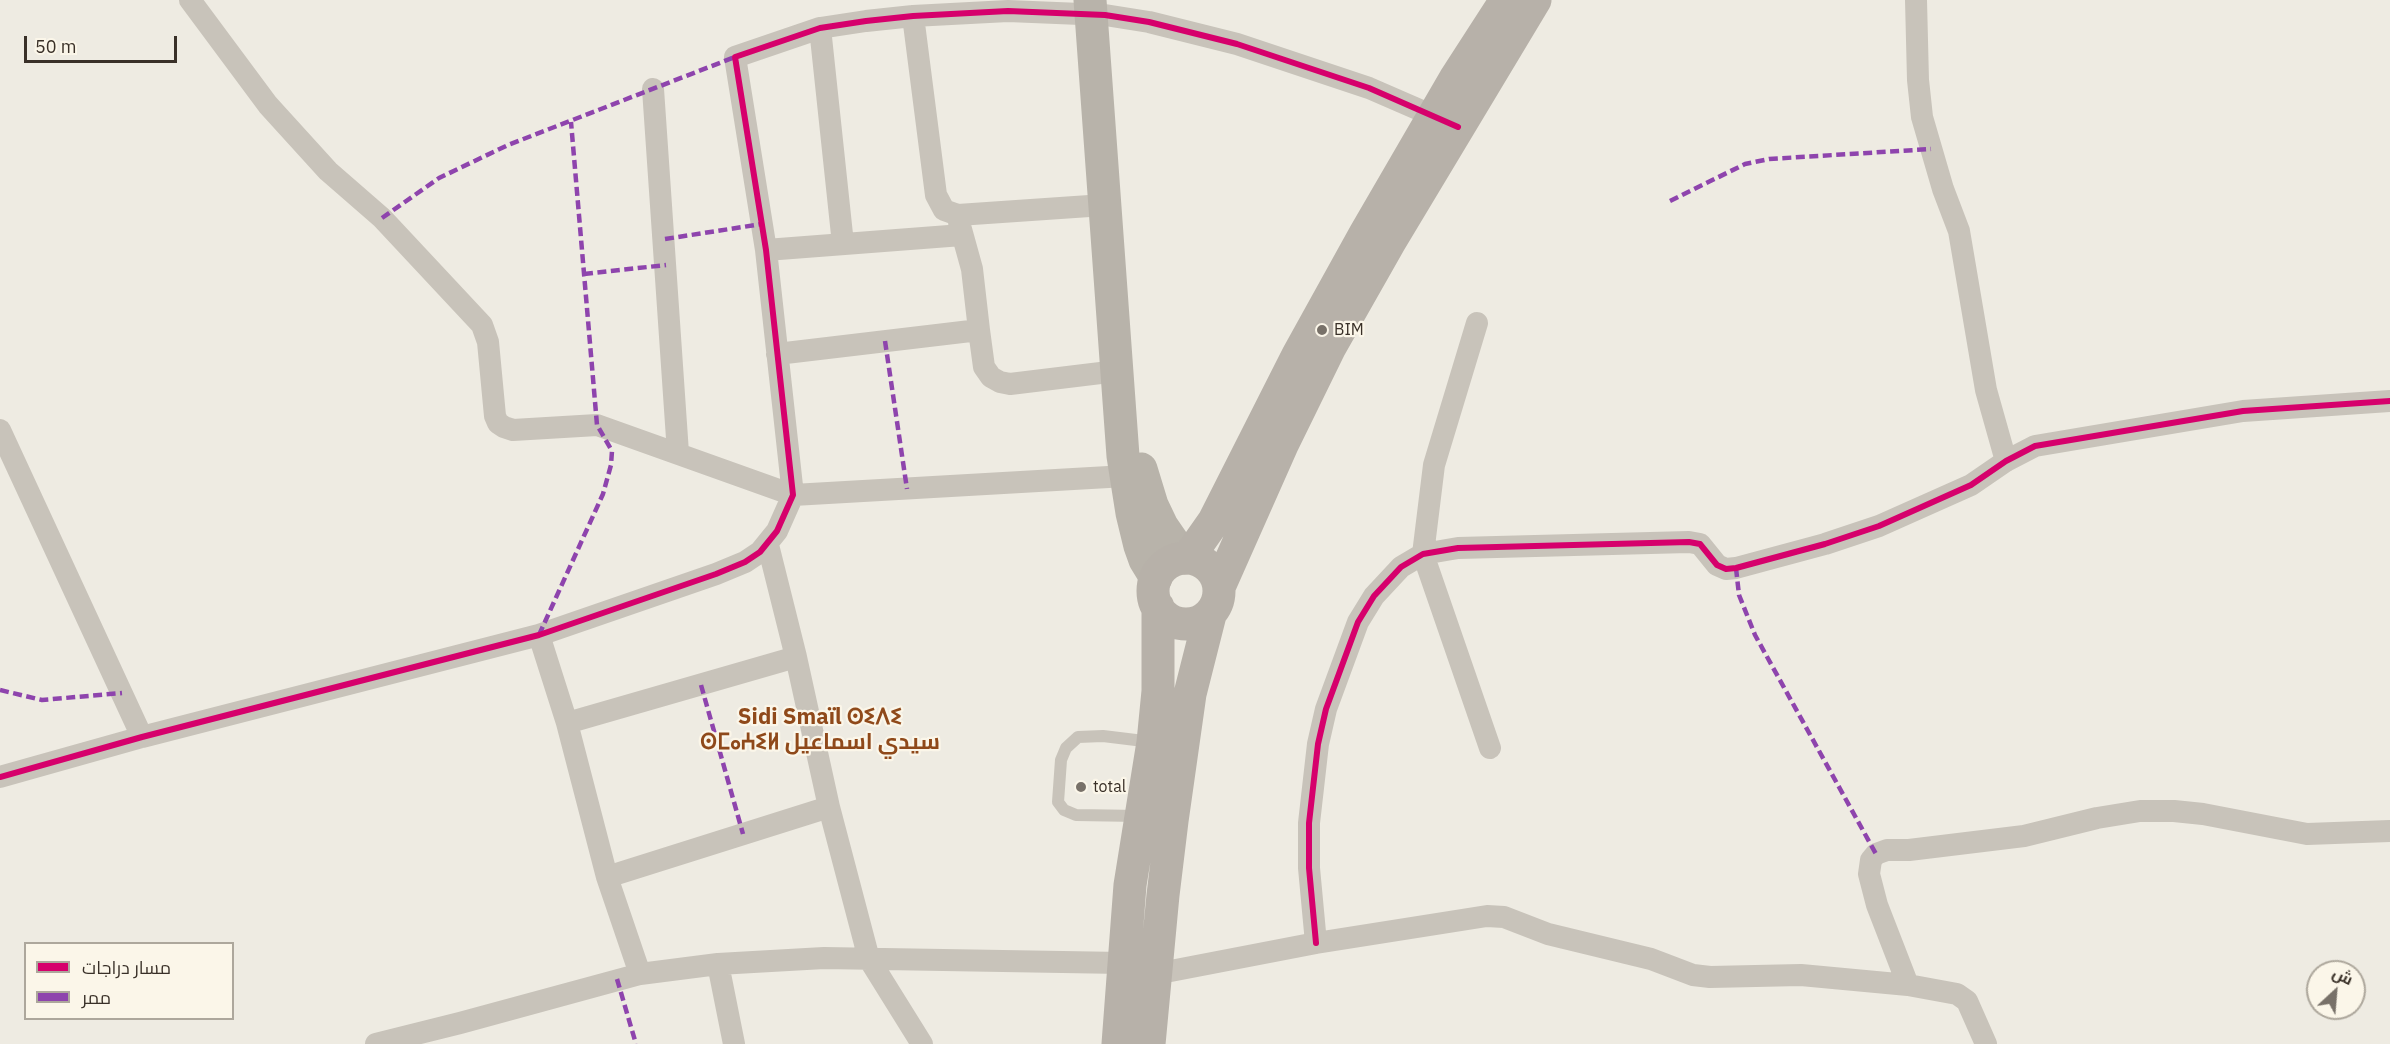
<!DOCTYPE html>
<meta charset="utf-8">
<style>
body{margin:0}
#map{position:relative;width:2390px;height:1044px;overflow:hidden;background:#eeebe2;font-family:"IBM Plex Sans",Cairo,sans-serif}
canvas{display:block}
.legend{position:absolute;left:24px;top:942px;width:210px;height:78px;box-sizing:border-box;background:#fbf6e9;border:2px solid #ada79c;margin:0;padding:8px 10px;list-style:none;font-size:18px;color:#393028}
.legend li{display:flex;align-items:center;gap:12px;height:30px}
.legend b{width:30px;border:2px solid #ada79c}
.north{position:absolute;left:2306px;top:960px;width:60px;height:60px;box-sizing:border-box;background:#fbf6e9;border:2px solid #ada79c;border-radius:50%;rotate:26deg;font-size:16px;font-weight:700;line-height:24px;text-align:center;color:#393028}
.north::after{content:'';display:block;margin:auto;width:21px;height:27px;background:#787169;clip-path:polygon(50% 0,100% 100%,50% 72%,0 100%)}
.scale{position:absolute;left:24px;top:36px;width:153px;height:27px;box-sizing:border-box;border:3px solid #393028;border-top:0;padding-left:8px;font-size:18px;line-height:21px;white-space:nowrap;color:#393028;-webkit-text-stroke:4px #fbf6e9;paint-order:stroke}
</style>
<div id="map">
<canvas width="2390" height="1044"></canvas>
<ul class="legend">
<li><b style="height:8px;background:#d6006c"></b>مسار دراجات</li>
<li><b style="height:8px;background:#8e44ad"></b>ممر</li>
</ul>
<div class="north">ش</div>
<div class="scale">50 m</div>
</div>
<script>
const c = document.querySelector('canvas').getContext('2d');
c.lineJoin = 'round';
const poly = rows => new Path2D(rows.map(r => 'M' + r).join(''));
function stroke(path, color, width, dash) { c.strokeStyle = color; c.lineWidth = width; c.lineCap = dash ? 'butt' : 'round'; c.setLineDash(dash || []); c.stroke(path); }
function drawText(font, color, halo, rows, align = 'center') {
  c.font = font + ' "IBM Plex Sans",Cairo,"Noto Sans Tifinagh",sans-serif'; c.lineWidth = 4.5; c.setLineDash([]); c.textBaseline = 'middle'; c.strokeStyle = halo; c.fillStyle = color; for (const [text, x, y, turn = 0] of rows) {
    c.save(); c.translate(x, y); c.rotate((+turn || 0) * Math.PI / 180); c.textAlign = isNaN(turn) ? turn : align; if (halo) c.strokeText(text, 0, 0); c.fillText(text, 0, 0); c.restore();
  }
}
stroke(poly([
 [1139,816,1076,815,1064,810,1058,802,1061,760,1066,748,1078,737,1103,736,1152,742]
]), '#c8c3ba', 12);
stroke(poly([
 [190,0,268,105,328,171,382,218,482,325,488,342,495,416,498,423,504,427,513,430,597,425,793,495,1126,476],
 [1916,0,1918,80,1922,117,1943,189,1959,231,1986,390,2006,461],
 [913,16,936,195,944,210,958,215,1104,205],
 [820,28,843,244],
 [653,89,678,453],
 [959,222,972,269,979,330],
 [766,250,962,235],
 [1477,323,1434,465,1423,554,1490,748],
 [777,354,979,330,984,367,991,377,1000,382,1010,384,1117,371],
 [0,430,142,737],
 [539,635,567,723,607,877,640,974],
 [567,723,796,657],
 [0,777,142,737,539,635,716,574,745,562,760,552,777,531,793,495,766,250,735,57,820,28,866,21,913,16,1008,11,1105,15,1149,22,1237,44,1369,88,1445,121],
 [829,807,869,959,922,1044],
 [607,877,829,807,796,657,768,545],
 [1316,943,1309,868,1309,823,1318,744,1326,709,1358,622,1374,596,1401,567,1423,554,1458,548,1689,542,1700,544,1717,565,1726,569,1736,568,1825,544,1879,526,1971,485,2006,461,2035,446,2243,411,2390,401],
 [718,964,734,1044],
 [1155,974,1316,943,1487,916,1504,917,1548,934,1651,959,1693,975,1710,977,1801,975,1908,985,1957,994,1967,1001,1986,1044],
 [1908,985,1877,905,1869,874,1871,860,1876,854,1887,850,1909,850,2024,836,2097,818,2140,811,2174,811,2203,814,2307,834,2390,831],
 [376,1044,460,1023,640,974,718,964,824,958,1122,963]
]), '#c8c3ba', 22);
stroke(poly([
 [1090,0,1123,456,1132,513,1140,546,1145,560,1156,578],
 [1141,469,1152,505,1162,526,1184,558]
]), '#b8b3aa', 33);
stroke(poly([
 [1188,558,1214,521,1298,355,1365,234,1455,79,1506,0],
 '1153 591a33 33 0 1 1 66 0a33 33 0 1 1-66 0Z',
 [1219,587,1282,445,1330,347,1389,243,1535,0],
 [1118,1044,1130,885,1153,742,1158,691,1158,607],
 [1149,1044,1163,895,1172,821,1190,694,1210,615]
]), '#b7b1a9', 33);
stroke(poly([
 [1670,201,1745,164,1769,159,1931,149],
 [382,218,439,178,508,145,735,57],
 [665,239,762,224],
 [584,274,666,265],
 [885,341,907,489],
 [1736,568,1739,595,1755,635,1876,854],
 [539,635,603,494,611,465,612,451,597,425,571,122],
 [701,685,743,834],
 [0,690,42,700,122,693],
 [617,979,636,1044]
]), '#8e44ad', 4.5, [9, 4.5]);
stroke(poly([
 [0,777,142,737,539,635,716,574,745,562,760,552,777,531,793,495,766,250,735,57,820,28,866,21,913,16,1008,11,1105,15,1149,22,1237,44,1369,88,1458,127],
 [1316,943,1309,868,1309,823,1318,744,1326,709,1358,622,1374,596,1401,567,1423,554,1458,548,1689,542,1700,544,1717,565,1726,569,1736,568,1825,544,1879,526,1971,485,2006,461,2035,446,2243,411,2390,401]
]), '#d6006c', 6);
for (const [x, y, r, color] of [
 [1322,330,6,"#787169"],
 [1081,787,6,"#787169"]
]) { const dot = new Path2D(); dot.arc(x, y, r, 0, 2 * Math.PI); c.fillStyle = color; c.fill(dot); stroke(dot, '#fbf6e9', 2); }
drawText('16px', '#393028', '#fbf6e9', [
 ["BIM",1334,330],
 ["total",1093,787]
], 'left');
drawText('bold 22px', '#8f491a', '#fbf6e9', [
 ["Sidi Smaïl ⵙⵉⴷⵉ",820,718],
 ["ⵙⵎⴰⵄⵉⵍ سيدي اسماعيل",820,743]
]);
</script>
